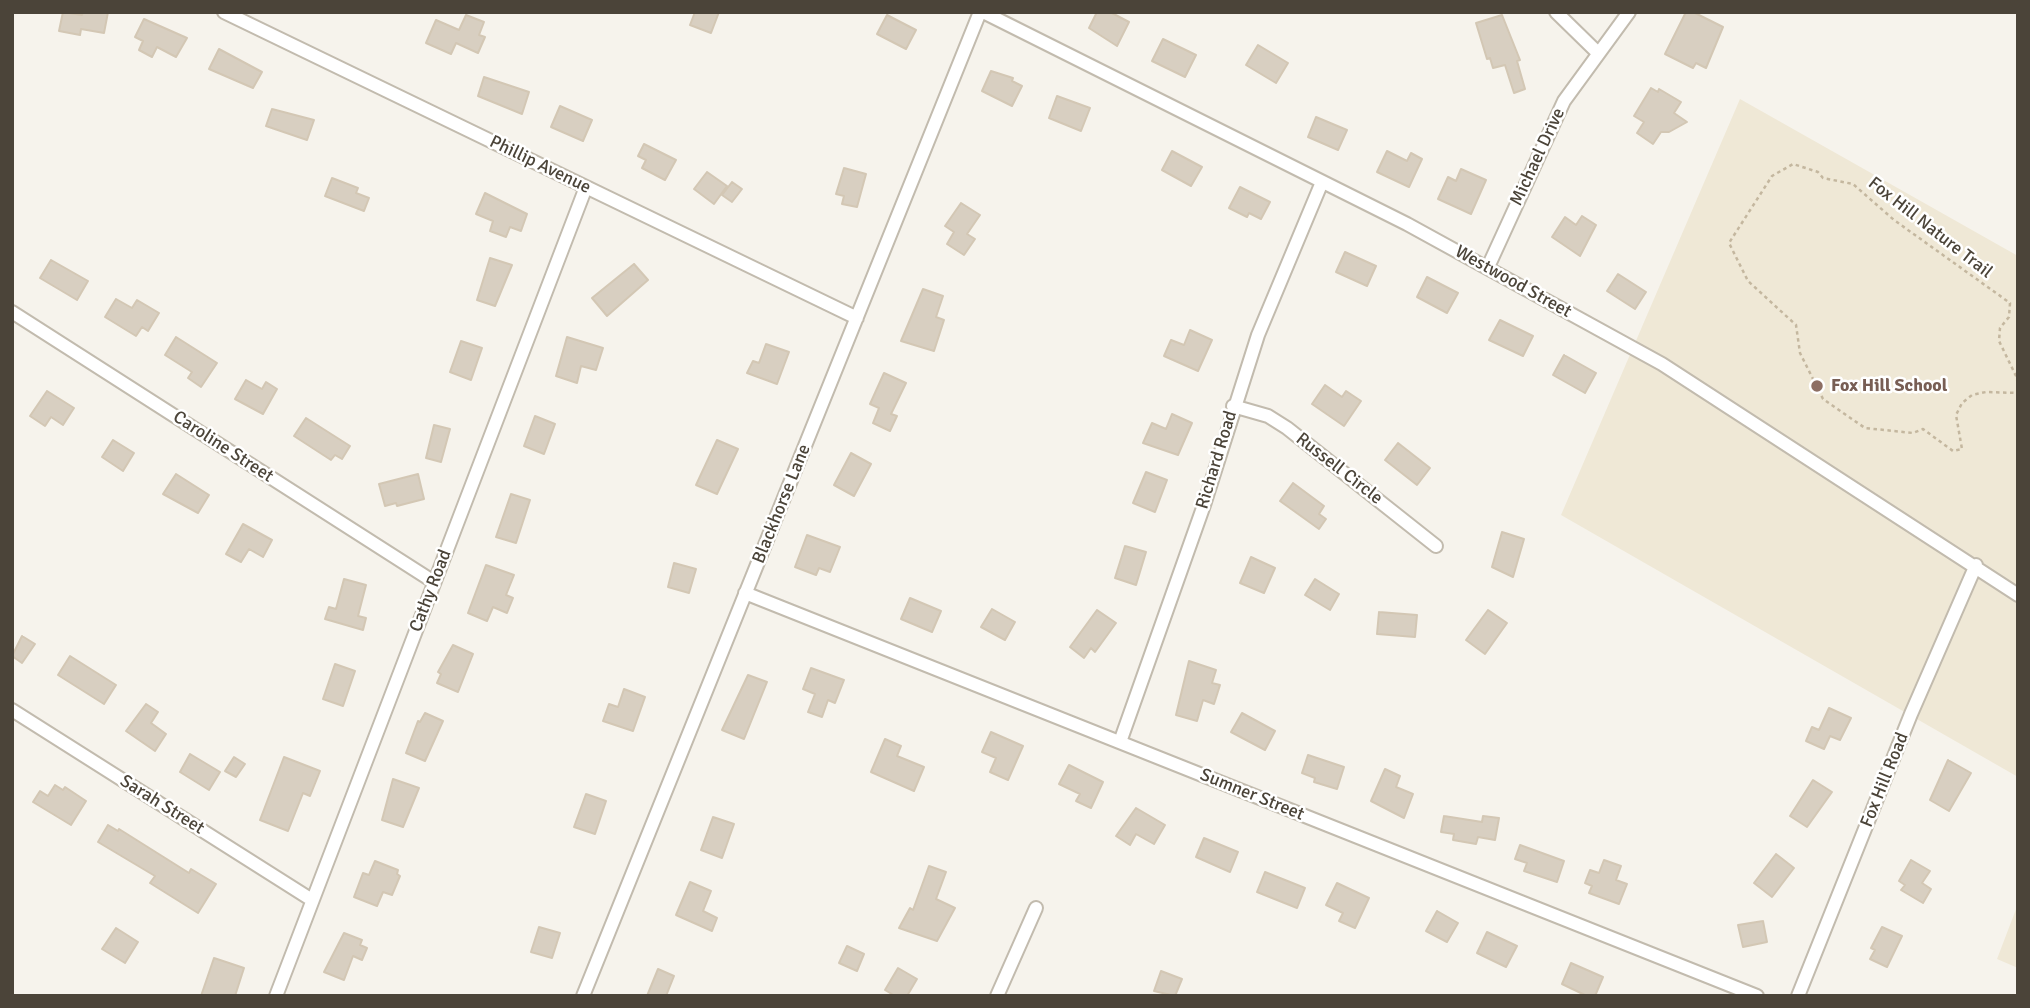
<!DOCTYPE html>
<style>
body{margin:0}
#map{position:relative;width:2030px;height:1008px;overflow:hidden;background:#f6f3ec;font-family:Signika,sans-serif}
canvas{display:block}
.frame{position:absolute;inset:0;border:14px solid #4b4439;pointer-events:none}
</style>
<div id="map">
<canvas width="2030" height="1008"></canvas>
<div class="frame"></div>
</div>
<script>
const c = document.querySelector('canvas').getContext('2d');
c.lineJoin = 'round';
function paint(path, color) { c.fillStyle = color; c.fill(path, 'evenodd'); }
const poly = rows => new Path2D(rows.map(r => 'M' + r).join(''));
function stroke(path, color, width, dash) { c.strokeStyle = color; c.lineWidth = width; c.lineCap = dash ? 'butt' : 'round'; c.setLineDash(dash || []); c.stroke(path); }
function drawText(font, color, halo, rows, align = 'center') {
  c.font = font + ' Signika,sans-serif'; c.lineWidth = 5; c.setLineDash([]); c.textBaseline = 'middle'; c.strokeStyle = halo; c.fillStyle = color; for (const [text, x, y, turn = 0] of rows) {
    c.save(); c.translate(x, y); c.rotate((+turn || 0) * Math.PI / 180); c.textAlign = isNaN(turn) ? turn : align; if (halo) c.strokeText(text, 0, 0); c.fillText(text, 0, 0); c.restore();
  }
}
paint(poly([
 [1740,99,2018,256,2018,777,1561,515],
 [2018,904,2018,968,1997,959]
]), '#efe8d6');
const building = poly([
 [63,12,82,15,83,12,108,12,104,33,81,29,80,35,59,31,63,12],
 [695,12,719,12,711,33,690,25,695,12],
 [1097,12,1110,12,1129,22,1117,46,1089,28,1097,12],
 [1686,12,1693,12,1723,27,1706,68,1696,63,1693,68,1665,54,1686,12],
 [466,15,484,22,479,35,485,37,478,53,456,43,451,54,426,43,436,20,459,30,466,15],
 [887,15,916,30,906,49,877,34,887,15],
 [1502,15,1520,60,1517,61,1525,89,1514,93,1505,65,1493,68,1490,58,1487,59,1476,23,1502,15],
 [144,19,187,38,176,57,157,47,152,57,139,50,143,41,135,37,144,19],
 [1163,39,1196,55,1185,77,1152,61,1163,39],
 [1258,45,1288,63,1276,83,1246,65,1258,45],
 [219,49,262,72,253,88,209,69,219,49],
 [991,71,1013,78,1012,81,1022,86,1012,106,982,91,991,71],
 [484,77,529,92,522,114,478,96,484,77],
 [1651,88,1658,92,1659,89,1681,102,1674,113,1687,122,1669,132,1661,132,1653,144,1637,133,1644,122,1634,116,1651,88],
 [1057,96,1090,108,1081,131,1049,118,1057,96],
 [560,106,592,120,583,141,551,127,560,106],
 [272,109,314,120,307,140,266,126,272,109],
 [1316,117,1347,130,1338,150,1308,137,1316,117],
 [644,144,676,160,665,180,642,168,646,160,638,156,644,144],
 [1172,151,1202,167,1191,186,1162,170,1172,151],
 [1387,151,1407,161,1411,153,1422,159,1409,187,1377,172,1387,151],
 [844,168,866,174,857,207,842,204,844,196,836,194,844,168],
 [1461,169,1486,180,1471,214,1438,199,1448,177,1456,181,1461,169],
 [707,172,727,186,714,204,694,189,707,172],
 [332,178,358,188,356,193,369,198,364,211,325,196,332,178],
 [732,182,742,189,732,202,722,195,732,182],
 [1240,187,1270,202,1261,219,1249,213,1247,217,1229,208,1240,187],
 [485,193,527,214,521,231,510,227,506,237,490,231,493,221,476,214,485,193],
 [961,203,980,215,967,234,975,239,964,255,947,244,954,232,945,226,961,203],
 [1582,216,1596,225,1580,256,1552,237,1565,217,1576,225,1582,216],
 [1345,252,1376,266,1367,286,1336,272,1345,252],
 [490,258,512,265,495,306,477,300,490,258],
 [51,260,88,281,77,300,40,278,51,260],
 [634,264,648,280,607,316,592,298,634,264],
 [1618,274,1646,292,1635,309,1607,291,1618,274],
 [1427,277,1458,293,1447,313,1417,297,1427,277],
 [923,289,943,296,936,317,944,320,934,351,901,341,923,289],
 [116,299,132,308,137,300,159,313,148,331,142,327,136,336,105,317,116,299],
 [1500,320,1533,336,1523,356,1489,340,1500,320],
 [1190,330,1212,340,1198,371,1164,356,1171,340,1184,345,1190,330],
 [176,337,217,363,201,387,188,378,192,372,165,355,176,337],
 [567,337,603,348,596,370,581,366,577,383,556,376,567,337],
 [461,341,482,348,471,380,450,372,461,341],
 [766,344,789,352,777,384,747,373,753,361,759,363,766,344],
 [1564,355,1596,373,1585,393,1553,375,1564,355],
 [884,373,906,383,891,414,897,416,890,431,873,423,879,408,870,404,884,373],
 [246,380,262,389,266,382,277,389,263,414,235,399,246,380],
 [1325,385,1342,397,1346,391,1361,401,1344,426,1312,404,1325,385],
 [47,391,74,408,63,425,51,417,45,426,30,416,47,391],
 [1172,414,1192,423,1178,455,1143,443,1152,423,1166,429,1172,414],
 [535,416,555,424,544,454,524,446,535,416],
 [306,418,350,446,342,459,335,455,331,460,294,436,306,418],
 [434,425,450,429,441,462,426,458,434,425],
 [113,440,134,453,123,471,102,457,113,440],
 [717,440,738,449,717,494,696,485,717,440],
 [1398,443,1430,468,1417,485,1385,460,1398,443],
 [851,453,871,464,854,496,834,485,851,453],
 [1146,472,1167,480,1155,512,1133,503,1146,472],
 [176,474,209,495,198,513,163,494,176,474],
 [418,474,424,499,397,506,396,503,385,506,379,484,418,474],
 [1293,483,1324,506,1319,514,1326,519,1319,529,1280,501,1293,483],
 [511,494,530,500,516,543,496,537,511,494],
 [243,524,272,540,263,557,249,549,241,562,226,554,243,524],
 [1502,532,1524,539,1513,577,1492,567,1502,532],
 [807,535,840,547,830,572,819,568,816,575,795,567,807,535],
 [1125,546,1146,552,1136,585,1115,578,1125,546],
 [1251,557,1275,568,1264,593,1240,583,1251,557],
 [674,563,696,569,689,593,668,587,674,563],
 [486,565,514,575,506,595,513,598,507,613,493,607,487,621,468,613,486,565],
 [344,579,366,585,358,616,366,618,363,630,325,619,329,607,336,609,344,579],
 [1315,579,1339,594,1330,610,1305,595,1315,579],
 [910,598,941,611,932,632,901,619,910,598],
 [992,609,1015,622,1005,640,981,627,992,609],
 [1097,610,1116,623,1095,652,1091,648,1084,658,1070,647,1097,610],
 [1488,610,1507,623,1485,654,1466,640,1488,610],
 [1379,612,1417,615,1415,637,1377,634,1379,612],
 [22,636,35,644,22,663,12,656,22,636],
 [453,645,473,654,458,692,437,683,441,674,438,672,453,645],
 [70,656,116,685,104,704,58,675,70,656],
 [1189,661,1216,670,1212,683,1220,685,1214,704,1203,700,1197,721,1176,715,1189,661],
 [335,664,355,671,343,706,323,699,335,664],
 [811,668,844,680,835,703,828,700,822,717,808,712,815,694,803,689,811,668],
 [748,675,767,682,744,739,722,730,748,675],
 [624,689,645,697,633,731,603,721,609,704,618,707,624,689],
 [146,704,158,712,151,723,166,734,155,751,126,731,146,704],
 [1829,708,1851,718,1840,740,1830,736,1824,749,1806,741,1812,727,1819,730,1829,708],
 [425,713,443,721,425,761,406,753,418,721,420,722,425,713],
 [1242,713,1275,731,1265,750,1231,732,1242,713],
 [991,732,1023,746,1008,780,990,772,996,758,982,752,991,732],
 [885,739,901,746,897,756,924,767,914,791,871,772,885,739],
 [190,754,220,772,209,790,180,772,190,754],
 [1308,755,1344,767,1337,789,1314,782,1315,778,1302,773,1308,755],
 [234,757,245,764,236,777,225,771,234,757],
 [284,757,320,771,310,796,303,793,288,831,260,820,284,757],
 [1948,760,1971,773,1949,811,1930,800,1948,760],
 [1069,765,1103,782,1091,808,1076,801,1080,794,1059,784,1069,765],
 [1385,769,1400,776,1396,787,1413,794,1404,818,1371,801,1385,769],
 [393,779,419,788,403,827,382,820,393,779],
 [1813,780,1832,792,1807,827,1790,816,1813,780],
 [55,785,63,790,65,787,86,801,71,825,33,802,40,791,48,796,55,785],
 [586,794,606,801,595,834,574,827,586,794],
 [1136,808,1165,825,1154,844,1136,834,1130,845,1116,836,1136,808],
 [1444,816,1482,822,1483,816,1499,818,1495,840,1478,837,1476,844,1453,840,1454,834,1441,832,1444,816],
 [713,817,734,824,722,858,701,850,713,817],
 [108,825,118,831,119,829,189,873,191,869,216,884,198,913,150,883,155,876,98,842,108,825],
 [1204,838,1238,852,1230,872,1196,857,1204,838],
 [1520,845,1564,861,1557,882,1524,871,1527,863,1515,859,1520,845],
 [1776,854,1794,868,1772,897,1754,883,1776,854],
 [1604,860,1621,866,1616,880,1627,884,1619,904,1589,893,1592,886,1585,883,1590,870,1599,873,1604,860],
 [1911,860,1930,871,1922,883,1931,889,1923,903,1901,890,1905,885,1899,881,1911,860],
 [375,861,398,870,397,874,400,876,392,895,383,892,377,906,354,897,363,873,369,875,375,861],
 [929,866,946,872,936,899,955,908,937,941,899,928,910,908,913,910,929,866],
 [1265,872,1305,888,1297,908,1257,892,1265,872],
 [690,882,711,891,703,911,717,918,712,931,676,915,690,882],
 [1337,883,1369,898,1355,928,1339,921,1343,913,1326,905,1337,883],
 [1437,911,1458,923,1447,942,1426,931,1437,911],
 [1763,921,1767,942,1743,947,1738,925,1763,921],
 [539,927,560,933,552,958,531,952,539,927],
 [1882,927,1902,936,1887,967,1870,959,1875,950,1871,948,1882,927],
 [116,928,138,942,125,963,102,949,116,928],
 [1487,932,1517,946,1506,967,1477,953,1487,932],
 [344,933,362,940,360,945,367,948,362,960,353,956,344,980,324,972,344,933],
 [847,946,864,954,857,971,839,963,847,946],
 [214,958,244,968,235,996,201,996,214,958],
 [1571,963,1603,977,1595,996,1587,996,1562,984,1571,963],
 [898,968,917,979,907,996,895,996,885,990,898,968],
 [658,969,674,976,666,996,647,996,658,969],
 [1161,971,1182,979,1175,996,1154,991,1161,971]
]);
paint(building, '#d8cfc1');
stroke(building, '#d3c7b4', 2);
const minor = poly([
 [224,12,857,318],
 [983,12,1407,224,1662,364,2018,595],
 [1556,12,1598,53],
 [1488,267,1564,101,1629,12],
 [12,312,434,582],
 [1233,406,1268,416,1287,428,1436,546],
 [745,593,1757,996],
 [12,710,312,900],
 [1120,742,1204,505,1258,335,1322,182],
 [276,996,586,187],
 [583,996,980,12],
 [997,996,1036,908],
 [1798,996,1911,714,1976,565]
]);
stroke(minor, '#c2bbae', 16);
stroke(poly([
 [2018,390,2017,378,1999,341,2000,328,2009,317,2010,303,1894,220,1853,184,1823,178,1818,172,1793,164,1772,176,1729,243,1748,281,1796,325,1800,353,1823,399,1865,428,1913,433,1923,429,1953,451,1962,449,1956,415,1962,403,1972,395,1986,392,2018,393]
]), '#c4b79f', 2.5, [3.5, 3.5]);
stroke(minor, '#fff', 12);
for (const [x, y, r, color] of [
 [1817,386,7,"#8d6e63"]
]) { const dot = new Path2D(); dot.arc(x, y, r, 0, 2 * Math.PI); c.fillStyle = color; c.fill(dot); stroke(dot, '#fff', 2.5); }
drawText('18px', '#4b4439', '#fff', [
 ["Michael Drive",1538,157,-65],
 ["Phillip Avenue",540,165,26],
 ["Fox Hill Nature Trail",1930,228,38],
 ["Westwood Street",1513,282,29],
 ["Caroline Street",223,447,33],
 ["Richard Road",1217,460,-73],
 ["Russell Circle",1339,469,38],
 ["Blackhorse Lane",782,504,-68],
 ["Cathy Road",431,591,-69],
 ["Fox Hill Road",1885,780,-68],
 ["Sumner Street",1252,795,22],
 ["Sarah Street",162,805,32]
]);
drawText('bold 18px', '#785e54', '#fff', [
 ["Fox Hill School",1831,386]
], 'left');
</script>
